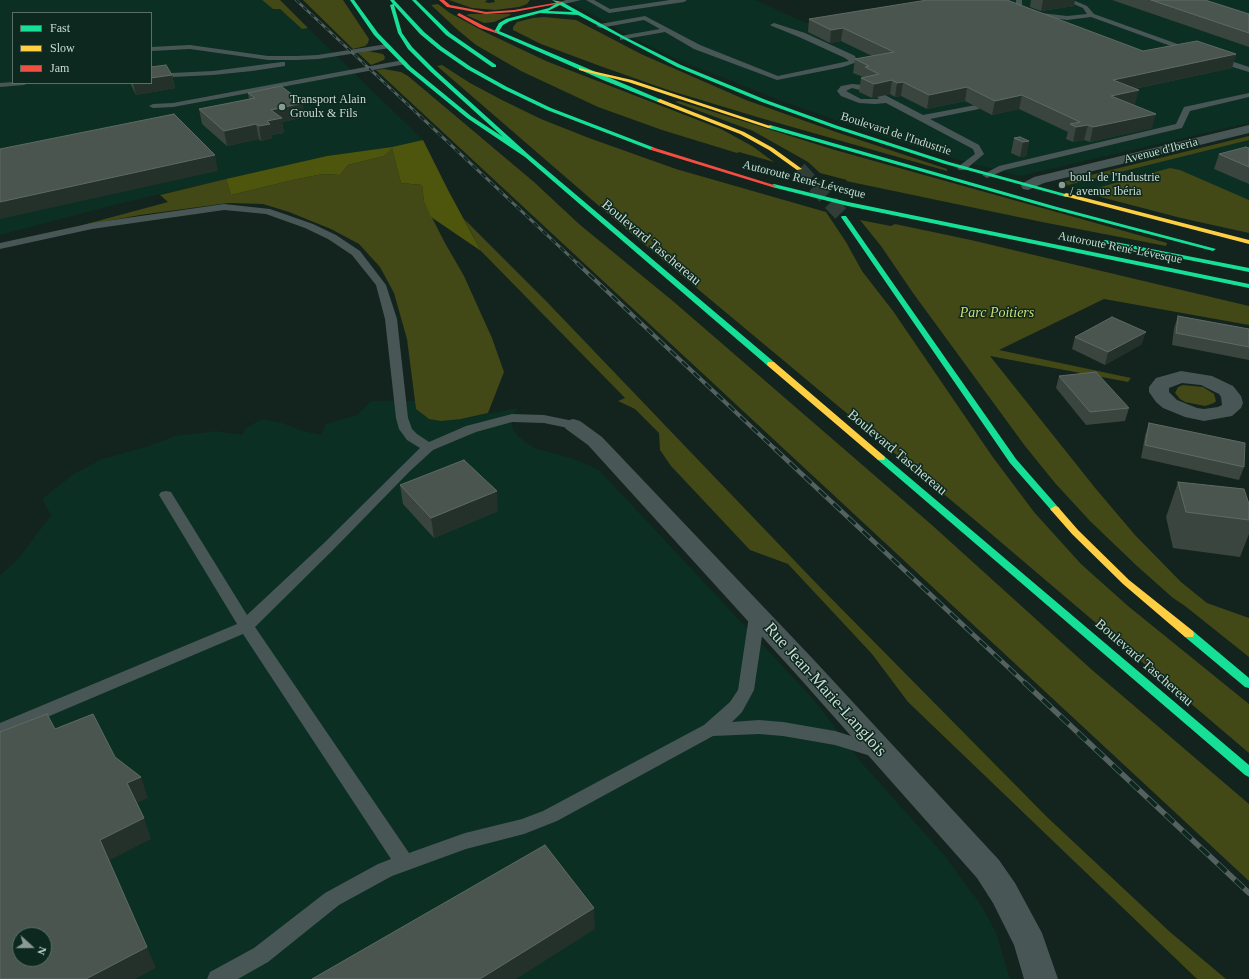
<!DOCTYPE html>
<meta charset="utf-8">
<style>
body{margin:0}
#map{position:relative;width:1249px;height:979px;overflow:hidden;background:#13231d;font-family:"Times New Roman",serif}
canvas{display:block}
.legend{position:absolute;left:12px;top:12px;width:140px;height:72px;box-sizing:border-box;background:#0d291f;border:1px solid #597067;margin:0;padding:5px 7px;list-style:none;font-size:12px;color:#cbdbd4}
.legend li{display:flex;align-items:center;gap:8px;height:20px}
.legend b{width:20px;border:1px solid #597067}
.north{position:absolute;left:12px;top:927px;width:40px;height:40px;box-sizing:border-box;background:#0d291f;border:1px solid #597067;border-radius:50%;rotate:111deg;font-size:11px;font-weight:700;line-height:16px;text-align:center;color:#cbdbd4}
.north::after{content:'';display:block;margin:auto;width:14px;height:18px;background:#8b9b94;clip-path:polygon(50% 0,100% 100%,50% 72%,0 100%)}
</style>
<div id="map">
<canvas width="1249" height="979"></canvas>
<ul class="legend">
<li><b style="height:5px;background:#16e098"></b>Fast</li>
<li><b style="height:5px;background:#ffcf43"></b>Slow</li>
<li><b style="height:5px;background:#f24e42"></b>Jam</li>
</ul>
<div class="north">N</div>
</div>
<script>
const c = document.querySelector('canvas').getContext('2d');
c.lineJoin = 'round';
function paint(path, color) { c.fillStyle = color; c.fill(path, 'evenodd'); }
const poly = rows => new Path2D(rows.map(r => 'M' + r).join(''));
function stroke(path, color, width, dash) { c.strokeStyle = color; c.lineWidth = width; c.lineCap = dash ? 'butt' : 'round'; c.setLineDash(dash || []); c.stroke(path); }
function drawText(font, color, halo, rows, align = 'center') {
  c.font = font + ' "Times New Roman",serif'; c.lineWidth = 3; c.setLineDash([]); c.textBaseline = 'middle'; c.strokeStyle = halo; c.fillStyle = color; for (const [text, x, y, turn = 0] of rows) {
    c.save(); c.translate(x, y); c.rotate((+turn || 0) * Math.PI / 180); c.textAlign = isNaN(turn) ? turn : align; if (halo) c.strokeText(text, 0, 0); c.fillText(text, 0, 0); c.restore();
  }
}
paint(poly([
 [0,0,262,0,273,8,280,9,302,29,308,28,423,140,392,147,327,156,122,203,0,235],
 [13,13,151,13,151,83,13,83],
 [566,0,755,0,806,23,945,0,1249,0,1249,123,1020,176,955,159,884,137,784,102,678,60,643,43],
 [1249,136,1249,233,1181,218,1089,194,1058,183],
 [371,401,415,401,416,409,429,419,461,419,518,408,512,418,512,427,516,434,524,441,534,448,574,459,599,470,815,701,861,762,944,855,981,905,996,932,1010,979,0,979,0,575,18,559,51,515,42,499,75,473,102,459,149,446,175,436,216,431,242,435,246,428,262,419,282,423,303,431,321,435,326,424,357,415],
 [20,935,44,935,44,959,20,959]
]), '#0c2f23');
paint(poly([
 [262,0,280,0,308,28,302,29,280,9,273,9],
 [303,0,343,0,369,39,368,43,365,46,353,49],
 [449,0,487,0,485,2,489,3,495,2,494,0,530,0,527,4,519,7,495,10,472,8],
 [438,4,450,13,485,32,546,61,721,129,752,146,774,162,739,152,737,153,662,130,598,107,553,86,521,71,476,45,459,31,431,5],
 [470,14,510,14,511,15,494,22,484,23,466,15],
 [544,17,576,20,641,54,746,100,839,133,947,169,947,171,757,117,668,90,600,66,541,44,513,30,513,27,517,22,533,18],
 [368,51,383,54,385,57,384,60,371,65,358,53],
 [442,65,470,83,502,100,541,119,589,138,676,169,826,212,846,242,862,271,893,311,992,456,1034,512,1081,564,1128,606,1249,704,1249,753,976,521,621,225,437,66],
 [384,69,401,72,408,76,534,182,579,224,674,302,933,526,1091,669,1249,804,1249,881,376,70],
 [679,101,835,150,1167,243,1166,246,1042,222,846,181,847,180,820,173,808,162,753,131,675,102],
 [1249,136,1249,140,1068,185,1058,183],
 [392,147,401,183,422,185,424,202,445,243,464,276,492,338,504,372,488,413,461,419,441,421,429,419,416,409,407,339,394,293,380,267,359,244,331,229,289,212,263,204,228,203,140,215,79,226,168,202,160,195,226,179,231,195,297,179,323,174,340,175,348,165,384,156],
 [1170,168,1180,170,1249,200,1249,233,1181,218,1089,194,1090,192,1097,188],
 [464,219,547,302,816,583,1048,818,1170,932,1226,979,1197,979,908,702,872,654,788,564,750,550,671,466,660,450,659,433,635,409,618,401,625,398,481,251],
 [860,220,891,226,895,224,971,240,1249,306,1249,325,1104,299,999,350,1131,378,1128,382,990,356,1096,489,1135,535,1181,582,1207,603,1249,618,1249,657,1185,606,1173,598,1137,566,1090,521,1055,483,1025,446,913,293,881,246],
 [1183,385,1203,387,1214,394,1216,401,1214,403,1205,406,1185,402,1180,399,1175,393,1178,387]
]), '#424816');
paint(poly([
 [423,140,448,190,481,251,431,217,424,202,422,185,401,183,392,148,384,156,348,165,340,175,323,174,297,179,231,195,226,179,327,156,392,147]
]), '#4e550d');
stroke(poly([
 [799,169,844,217]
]), '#2f3f38', 15, [15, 8]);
paint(poly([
 [566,0,581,0,560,5,557,3,566,0],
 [586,0,594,0,610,9,670,0,687,0,684,2,609,13,586,0],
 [1016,0,1022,0,1022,6,1041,13,1067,16,1087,14,1083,8,1064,0,1073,0,1087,6,1094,14,1197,51,1193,53,1190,53,1091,17,1067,20,1038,16,1016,8,1016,0],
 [645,16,700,45,778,76,849,61,845,58,799,37,772,26,770,25,774,23,805,33,851,54,855,56,857,62,843,67,777,80,694,49,665,32,620,40,620,36,660,29,644,20,600,28,596,26,600,24,645,16],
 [387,44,391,46,390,48,318,59,297,60,268,60,190,49,151,51,151,47,190,45,268,56,297,56,318,55,387,44],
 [1213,57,1219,57,1249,67,1249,72,1213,61,1213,57],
 [403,60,407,62,406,64,173,107,153,108,149,106,153,104,173,103,403,60],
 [282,62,285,62,285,66,252,71,213,75,151,78,151,74,213,71,282,62],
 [13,82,13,83,28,83,24,85,0,87,0,83,13,82],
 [852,84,863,85,871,90,867,92,852,88,846,91,861,99,879,99,876,96,877,94,883,94,923,115,976,105,979,105,980,107,979,109,930,119,979,145,984,154,965,170,959,170,957,168,959,166,975,154,973,149,886,103,875,104,859,103,841,96,837,91,841,86,852,84],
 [1249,93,1249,97,1190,111,1182,128,1005,170,987,178,982,175,999,166,1176,124,1184,107,1249,93],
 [224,204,270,209,313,224,336,235,360,251,386,285,397,319,408,418,412,429,417,434,429,442,466,426,512,414,544,415,578,422,580,425,578,428,573,429,544,423,512,422,476,432,433,450,410,471,333,550,255,627,409,853,465,833,522,819,543,811,704,725,730,702,738,690,749,616,751,612,757,611,763,612,765,616,754,690,742,712,732,722,759,720,783,722,835,731,883,746,886,751,883,756,877,758,835,745,783,736,759,734,713,736,557,821,524,834,466,849,392,876,339,905,268,962,238,979,207,979,210,972,254,948,325,893,378,864,391,859,243,634,0,737,0,723,237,624,159,495,161,492,166,491,171,492,247,615,323,544,420,448,407,440,399,429,396,418,385,319,376,285,352,255,328,239,305,228,266,214,224,210,92,229,0,249,0,243,92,223,224,204]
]), '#485755');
paint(poly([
 [1249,125,1249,133,1044,183,1028,190,1023,189,1021,186,1023,183,1034,177,1249,125],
 [1181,371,1212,376,1233,386,1241,396,1243,403,1241,408,1232,416,1204,421,1185,417,1163,408,1156,402,1149,392,1149,387,1156,378,1181,371],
 [1182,383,1201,385,1219,394,1221,397,1222,405,1218,407,1204,409,1197,408,1177,400,1169,392,1169,388,1182,383],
 [573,419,580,421,602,437,814,660,999,860,1015,883,1042,933,1058,979,1024,979,1014,945,993,903,977,878,796,674,588,445,566,429,563,425,566,421,573,419]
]), '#485755');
paint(poly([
 [350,0,354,0,378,33,411,67,471,116,503,137,431,72,408,49,398,33,390,5,393,4,390,0,394,0,424,32,442,47,471,67,507,87,551,108,655,148,655,150,651,150,547,110,503,89,467,69,438,49,420,34,394,5,402,33,412,47,435,70,529,155,774,362,775,364,774,366,768,366,525,157,467,118,407,69,374,35,350,0],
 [412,0,416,0,450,33,496,65,496,67,492,67,446,35,412,0],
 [552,0,562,2,625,37,681,65,766,100,838,126,949,162,1069,195,1066,197,945,164,834,128,762,102,677,67,578,15,540,13,510,21,503,25,499,31,662,100,662,102,658,102,603,80,494,32,499,23,506,19,549,8,557,3,552,0],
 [560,5,573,12,548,11,560,5],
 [770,125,1057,207,1216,249,1213,251,1053,209,768,128,767,127,770,125],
 [774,184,848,202,1249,284,1249,288,848,206,772,187,772,185,774,184],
 [842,216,846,216,1016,459,1058,507,1060,509,1058,511,1052,511,1010,463,841,217,842,216],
 [1105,240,1249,268,1249,272,1103,243,1103,241,1105,240],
 [881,455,884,456,1249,765,1249,777,1245,775,878,460,877,458,878,456,881,455],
 [1189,630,1193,631,1249,678,1249,688,1245,687,1185,637,1184,634,1185,631,1189,630]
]), '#16e098');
paint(poly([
 [579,68,632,80,773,127,768,128,628,82,579,70,579,68],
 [660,99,744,132,773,148,802,169,797,170,769,150,740,134,658,102,657,101,660,99],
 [1066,193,1249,240,1249,244,1064,196,1063,195,1066,193],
 [768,362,774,362,884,456,885,458,884,460,878,460,768,366,767,364,768,362],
 [1055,506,1058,507,1078,530,1129,580,1193,631,1194,634,1193,637,1185,637,1123,584,1072,534,1050,509,1055,506]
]), '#ffcf43');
paint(poly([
 [439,0,444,0,450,5,486,12,514,10,560,2,562,3,514,12,486,14,447,7,439,0],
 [459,13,484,26,498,32,496,33,480,28,457,15,459,13],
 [651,148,655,148,777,186,772,187,651,150,651,148]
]), '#f24e42');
const railFar4 = poly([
 [296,0,421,117]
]);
const railFar3 = poly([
 [420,116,578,264]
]);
const railFar2 = poly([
 [577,263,776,450]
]);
const railFar1 = poly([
 [775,449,1026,684]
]);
const rail = poly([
 [1025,683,1249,893]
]);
stroke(railFar4, '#54615e', 2.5);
stroke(railFar3, '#54615e', 3);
stroke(railFar2, '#54615e', 4);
stroke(railFar1, '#54615e', 4.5);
stroke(rail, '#54615e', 5.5);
stroke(railFar4, '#0d291f', 1.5, [5]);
stroke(railFar3, '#0d291f', 2, [6]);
stroke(railFar2, '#0d291f', 2.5, [8]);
stroke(railFar1, '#0d291f', 3, [10]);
stroke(rail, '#0d291f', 4, [12]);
paint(poly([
 [1031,0,1075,0,1074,6,1041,11,1030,7],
 [1112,0,1205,0,1249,14,1249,47],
 [809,19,1143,51,1236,54,1232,68,1134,89,1135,104,1133,105,1152,128,1090,142,1084,140,1073,142,1066,139,1068,132,1019,109,992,115,965,101,927,109,901,96,895,97,890,94,872,98,859,92,861,78,863,77,853,73,855,59,872,56,841,41,830,43,808,32],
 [172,75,175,88,136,95,130,83,151,83],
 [248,93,305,117,282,122,284,133,272,135,272,138,261,141,259,139,227,146,202,124,199,109,249,99],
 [1014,138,1029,141,1026,156,1020,157,1011,153],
 [1249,148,1249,184,1214,169,1219,154],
 [1178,316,1249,329,1249,360,1172,345,1174,328],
 [1075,337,1142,344,1105,365,1072,349],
 [1059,376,1129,408,1125,421,1086,425,1056,388],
 [1149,423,1244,467,1239,480,1141,458,1145,436],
 [1178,482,1249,504,1249,534,1240,557,1173,548,1166,517],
 [400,485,498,511,434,538,403,504]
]), '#3b453f');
paint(poly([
 [1043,0,1075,0,1074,6,1041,11],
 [843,28,841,41,830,43,831,30],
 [1236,54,1232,68,1110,94,1113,80],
 [172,75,175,88,136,95,133,83,151,83,151,78],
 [892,80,890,94,872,98,874,84],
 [903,82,901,96,895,97,897,83],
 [967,87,965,101,927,109,929,95],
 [1139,90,1135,104,1108,110,1111,96],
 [1022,95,1019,109,992,115,995,101],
 [303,103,305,117,282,122,284,133,272,135,272,138,261,141,259,126,267,121,271,110],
 [1156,114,1152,128,1090,142,1093,127],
 [256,124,259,139,227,146,224,131],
 [1088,125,1084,140,1073,142,1076,127],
 [1029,141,1026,156,1020,157,1023,142],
 [215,155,218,171,0,219,0,202],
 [1146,332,1142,344,1105,365,1108,352],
 [497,491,498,511,434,538,431,518],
 [141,777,148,798,135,804,127,783],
 [144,818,151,839,108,861,100,840],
 [594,908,595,929,516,979,480,979],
 [147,947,156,968,135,979,86,979]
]), '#24312b');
const building = poly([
 [927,0,1007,0,1143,51,1197,41,1236,54,1113,80,1139,90,1111,96,1156,114,1093,127,1088,125,1076,127,1070,124,1080,122,1022,95,995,101,967,87,929,95,903,82,897,83,892,80,874,84,861,78,879,74,865,67,869,66,855,59,894,52,843,28,831,30,809,19,927,0],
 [1151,0,1205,0,1249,14,1249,33,1151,0],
 [166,65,172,75,151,78,151,67,166,65],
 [281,86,303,103,271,110,282,118,267,121,270,124,259,126,256,124,224,131,199,109,255,98,248,93,281,86],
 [174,114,215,155,0,202,0,149,174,114],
 [1020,137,1029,141,1023,142,1014,138,1020,137],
 [1246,147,1249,148,1249,167,1219,154,1246,147],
 [1178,316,1249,329,1249,347,1176,333,1178,316],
 [1112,317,1146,332,1108,352,1075,337,1112,317],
 [1096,372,1129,408,1090,412,1059,376,1096,372],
 [1149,423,1245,443,1244,467,1145,445,1149,423],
 [464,460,497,491,431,518,400,485,464,460],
 [1178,482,1244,489,1249,504,1249,520,1186,512,1178,482],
 [47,714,55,729,93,714,115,757,141,777,127,783,144,818,100,840,147,947,86,979,0,979,0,732,47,714],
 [20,935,44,935,44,959,20,959,20,935],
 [545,845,594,908,480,979,312,979,545,845]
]);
paint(building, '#4a554f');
stroke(building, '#5e6a64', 1);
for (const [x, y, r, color] of [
 [282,107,4,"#8b9b94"],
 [1062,185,4,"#8b9b94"]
]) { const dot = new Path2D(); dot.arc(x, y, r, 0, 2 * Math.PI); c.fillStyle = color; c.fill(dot); stroke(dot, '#0d291f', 1.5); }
drawText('12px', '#cbdbd4', '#0d291f', [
 ["Transport Alain",290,100],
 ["Groulx & Fils",290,114],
 ["boul. de l'Industrie",1070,178],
 ["/ avenue Ibéria",1070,192]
], 'left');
drawText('12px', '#cbdbd4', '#0d291f', [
 ["Boulevard de l'Industrie",896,134,18],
 ["Avenue d'Iberia",1161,151,-14],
 ["Autoroute René-Lévesque",804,180,14],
 ["Autoroute René-Lévesque",1120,248,11]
]);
drawText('14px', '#cbdbd4', '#0d291f', [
 ["Boulevard Taschereau",651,243,40],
 ["Boulevard Taschereau",897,453,40],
 ["Boulevard Taschereau",1144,663,41]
]);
drawText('italic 14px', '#d1db74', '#0d291f', [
 ["Parc Poitiers",997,313]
]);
drawText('17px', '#cbdbd4', '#0d291f', [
 ["Rue Jean-Marie-Langlois",825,690,48]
]);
</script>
